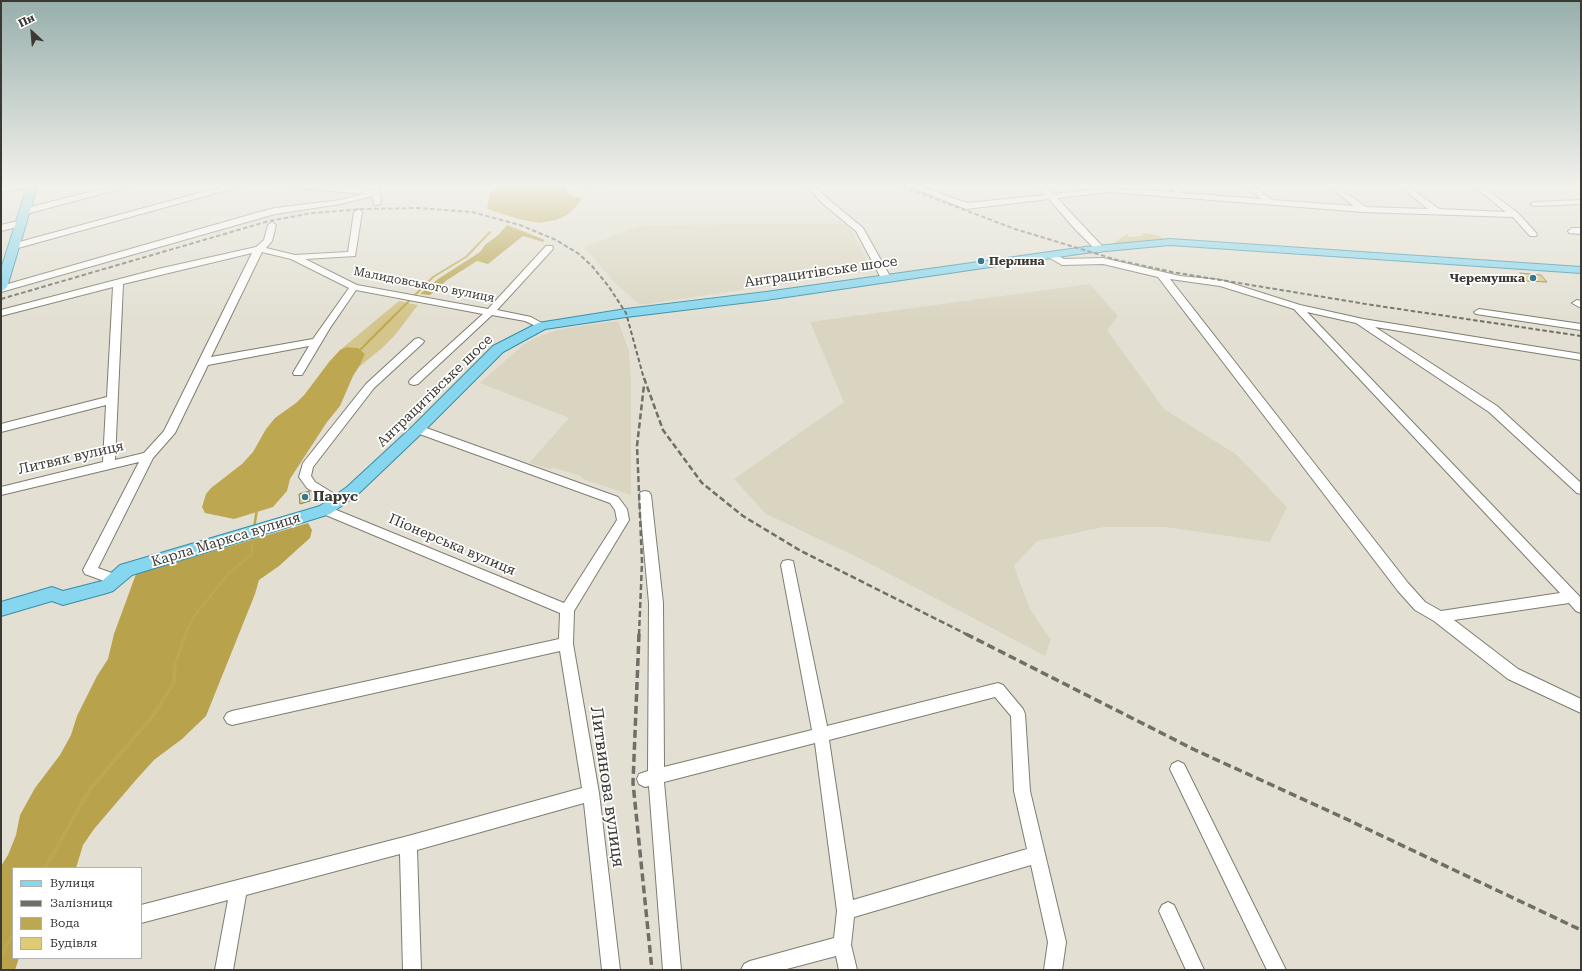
<!DOCTYPE html>
<meta charset="utf-8">
<style>
body{margin:0}
#map{position:relative;width:1582px;height:971px;overflow:hidden;background:#e3e0d3;font-family:"Roboto Serif",serif}
canvas{display:block}
.frame{position:absolute;inset:0;border:2px solid #3a3934;pointer-events:none}
.legend{position:absolute;left:12px;top:867px;width:130px;height:92px;box-sizing:border-box;background:#fff;border:1px solid #b0b0ae;margin:0;padding:5px 7px;list-style:none;font-size:12px;color:#3a3934}
.legend li{display:flex;align-items:center;gap:8px;height:20px}
.legend b{width:20px;border:1px solid #b0b0ae}
.north{position:absolute;left:12px;top:12px;width:40px;height:40px;-webkit-text-stroke:3px #fff;paint-order:stroke;rotate:334deg;font-size:11px;font-weight:700;line-height:16px;text-align:center;color:#3a3934}
.north::after{content:'';display:block;margin:auto;width:14px;height:18px;background:#3a3934;clip-path:polygon(50% 0,100% 100%,50% 72%,0 100%)}
</style>
<div id="map">
<canvas width="1582" height="971"></canvas>
<div class="frame"></div>
<ul class="legend">
<li><b style="height:5px;background:#86d6ef"></b>Вулиця</li>
<li><b style="height:5px;background:#706f67"></b>Залізниця</li>
<li><b style="height:11px;background:#bda851"></b>Вода</li>
<li><b style="height:11px;background:#e0ca73"></b>Будівля</li>
</ul>
<div class="north">Пн</div>
</div>
<script>
const c = document.querySelector('canvas').getContext('2d');
c.lineJoin = 'round';
function paint(path, color) { c.fillStyle = color; c.fill(path, 'evenodd'); }
const poly = rows => new Path2D(rows.map(r => 'M' + r).join(''));
function stroke(path, color, width, dash) { c.strokeStyle = color; c.lineWidth = width; c.lineCap = dash ? 'butt' : 'round'; c.setLineDash(dash || []); c.stroke(path); }
function drawText(font, color, halo, rows, align = 'center') {
  c.font = font + ' "Roboto Serif",serif'; c.lineWidth = 3.5; c.setLineDash([]); c.textBaseline = 'middle'; c.strokeStyle = halo; c.fillStyle = color; for (const [text, x, y, turn = 0] of rows) {
    c.save(); c.translate(x, y); c.rotate((+turn || 0) * Math.PI / 180); c.textAlign = isNaN(turn) ? turn : align; if (halo) c.strokeText(text, 0, 0); c.fillText(text, 0, 0); c.restore();
  }
}
paint(poly([
 [718,224,848,224,872,271,640,305,616,284,584,247,639,226],
 [1090,284,1118,316,1107,330,1164,409,1237,455,1287,507,1270,542,1165,527,1104,527,1037,541,1014,566,1030,609,1051,640,1045,656,861,559,766,514,734,479,844,402,810,322],
 [618,321,629,351,631,380,631,495,582,479,581,476,554,468,549,469,529,463,569,418,480,383,523,345,537,337,558,330,580,326]
]), '#dad5c1');
paint(poly([
 [1142,233,1157,235,1164,239,1162,241,1119,244,1115,242,1127,234,1129,237,1143,236],
 [399,301,418,305,395,335,381,349,359,367,365,354,358,348,347,347,340,350]
]), '#d3c58c');
paint(poly([
 [507,225,545,240,543,242,523,236,488,264,477,261,447,280,430,295,420,294,438,279,480,252,485,245,498,235],
 [308,523,312,530,310,538,279,566,259,580,255,594,206,716,182,739,154,760,135,781,94,829,83,845,76,868,13,868,13,958,19,958,15,970,1,970,1,866,8,855,16,835,20,815,35,788,60,755,71,735,77,716,97,676,108,659,114,634,136,574]
]), '#b8a34c');
paint(poly([
 [505,184,566,184,566,191,571,196,582,198,576,207,567,215,556,220,539,223,518,219,487,209,490,193],
 [347,347,358,348,365,354,360,365,353,376,340,406,327,422,290,479,287,491,273,507,234,519,205,513,202,507,206,494,211,488,242,464,253,452,266,429,275,418,296,403,305,394,329,362,340,350]
]), '#bda851');
stroke(poly([
 [358,352,433,277,466,257,490,232]
]), '#bda851', 2);
stroke(poly([
 [254,528,257,509],
 [185,635,195,615,228,574,251,555,254,534]
]), '#bda851', 2.5);
stroke(poly([
 [45,868,90,789,152,717,174,683,175,664,186,634],
 [1,956,13,934]
]), '#bda851', 3.5);
const building = poly([
 [1520,273,1541,275,1547,282,1526,281,1520,273],
 [309,491,310,501,300,504,299,494,309,491]
]);
paint(building, '#e0ca73');
stroke(building, '#838075', 1);
const minor = poly([
 [23,184,37,184,33,186,1,192,1,188,23,184],
 [120,184,132,184,131,186,26,214,22,211,23,209,120,184],
 [232,184,243,184,242,186,18,248,12,248,11,246,12,244,232,184],
 [273,184,304,184,361,188,372,191,372,184,380,184,381,203,377,205,374,205,373,196,340,204,275,214,1,292,1,286,256,213,275,208,340,200,364,194,277,186,273,184],
 [583,184,608,184,604,186,586,188,583,188,583,184],
 [805,184,813,184,828,199,863,228,891,278,889,280,886,281,881,278,856,231,822,203,805,184],
 [904,184,914,184,967,203,1045,195,1036,184,1044,184,1053,194,1110,188,1174,192,1169,184,1177,184,1183,193,1261,199,1243,184,1251,184,1272,200,1354,206,1325,184,1334,184,1366,207,1428,209,1397,184,1405,184,1439,209,1506,212,1471,184,1479,184,1518,213,1537,234,1536,236,1530,236,1513,217,1364,212,1110,192,1057,198,1103,247,1104,249,1100,252,1097,251,1074,228,1049,199,966,209,904,184],
 [1581,200,1581,204,1534,206,1530,204,1534,202,1581,200],
 [358,209,362,212,355,256,305,259,357,285,488,309,546,246,552,246,553,248,552,250,497,310,531,317,547,326,542,329,525,321,492,315,418,384,414,385,410,384,409,382,410,380,483,314,356,290,330,328,302,375,294,375,293,373,309,346,208,365,175,433,153,458,98,568,120,576,122,580,120,584,115,585,85,574,83,570,139,462,1,495,1,487,103,462,106,405,1,432,1,424,107,397,113,287,1,316,1,310,158,269,256,247,264,240,268,225,272,222,276,225,272,241,266,248,295,255,348,252,354,212,358,209],
 [262,252,291,259,349,288,313,339,211,357,262,252],
 [252,253,164,431,144,453,115,460,123,284,252,253],
 [22,220,26,223,25,225,1,231,1,225,22,220],
 [1572,228,1581,228,1581,234,1569,233,1568,231,1572,228],
 [1053,253,1064,259,1103,258,1180,276,1221,280,1300,305,1363,319,1581,354,1581,360,1375,327,1497,406,1581,483,1581,494,1577,493,1489,412,1356,323,1307,312,1581,598,1581,613,1576,611,1569,603,1454,620,1518,669,1581,699,1581,713,1508,679,1434,621,1415,610,1398,591,1158,277,1103,264,1062,265,1050,258,1048,256,1050,254,1053,253],
 [1170,279,1220,286,1294,309,1560,593,1441,611,1425,602,1408,583,1170,279],
 [1577,300,1581,301,1581,308,1572,303,1577,300],
 [1479,309,1581,324,1581,330,1476,314,1474,312,1479,309],
 [419,338,424,341,423,343,374,388,313,467,311,476,315,482,341,498,343,501,341,504,337,506,333,504,307,488,299,477,303,463,366,384,415,339,419,338],
 [418,425,618,497,627,509,629,520,574,611,573,644,599,793,620,970,602,970,584,803,417,850,421,970,403,970,400,854,246,895,233,970,215,970,228,900,141,923,141,905,408,836,582,788,560,651,232,725,227,723,224,718,227,713,232,711,559,639,560,613,321,513,319,510,321,507,325,505,329,507,564,603,617,520,615,510,610,503,414,432,412,429,414,426,418,425],
 [645,491,649,492,651,495,663,603,664,767,812,730,781,565,783,561,788,560,793,561,827,726,998,683,1003,685,1023,709,1025,714,1030,791,1066,942,1062,970,1044,970,1048,942,1031,865,854,917,851,945,857,970,839,970,836,956,783,970,741,970,744,964,750,961,834,938,837,911,815,743,664,782,681,970,663,970,649,786,645,787,639,784,637,779,639,774,648,771,649,603,639,495,641,492,645,491],
 [995,697,1011,716,1014,791,1027,849,853,900,829,740,995,697],
 [1178,761,1184,764,1286,970,1267,970,1170,769,1172,764,1178,761],
 [1168,902,1174,905,1204,970,1186,970,1159,911,1162,905,1168,902]
]);
const major = poly([
 [28,184,38,184,7,287,5,289,1,291,1,269,28,184],
 [1170,239,1581,267,1581,273,1170,245,1085,253,766,300,626,317,545,329,503,352,423,432,357,495,330,514,132,575,113,591,107,593,63,605,52,601,1,616,1,602,52,587,63,591,102,581,120,565,320,506,347,487,413,426,493,346,538,323,626,309,766,292,1085,247,1170,239]
]);
stroke(minor, '#7f7c71', 2);
stroke(major, '#378ea7', 2);
paint(minor, '#fff');
paint(major, '#86d6ef');
stroke(poly([
 [896,184,1015,229,1117,260,1172,272,1372,305,1581,336],
 [1,299,269,221,313,213,364,209,418,208,472,212,520,225,556,240,579,254,592,266,609,287,626,313,644,379]
]), '#706f67', 2, [4.5, 2.5]);
stroke(poly([
 [644,378,663,430,702,483,743,516,801,551,968,635],
 [639,635,642,562,637,446,644,385]
]), '#706f67', 2.5, [6, 3]);
stroke(poly([
 [639,634,633,783,652,970],
 [966,634,1195,750,1342,817,1581,930]
]), '#706f67', 3.5, [8, 4]);
const sky = c.createLinearGradient(0, 0, 0, 319);
sky.addColorStop(0, '#97afac');
sky.addColorStop(0.58, '#f2f1eb');
sky.addColorStop(1, '#f2f1eb00');
c.fillStyle = sky;
c.fillRect(0, 0, 1582, 319);
for (const [x, y, r, color] of [
 [981,261,4,"#39778d"],
 [1533,278,4,"#39778d"],
 [305,497,4,"#39778d"]
]) { const dot = new Path2D(); dot.arc(x, y, r, 0, 2 * Math.PI); c.fillStyle = color; c.fill(dot); stroke(dot, '#fff', 1.5); }
drawText('bold 12px', '#3a3934', '#fff', [
 ["Перлина",989,261],
 ["Черемушка",1525,278,"right"]
], 'left');
drawText('12px', '#3a3934', '#fff', [
 ["Малидовського вулиця",424,285,11]
]);
drawText('14px', '#3a3934', '#fff', [
 ["Антрацитівське шосе",821,272,-8],
 ["Антрацитівське шосе",435,391,-44],
 ["Литвяк вулиця",71,458,-13],
 ["Карла Маркса вулиця",226,540,-17],
 ["Піонерська вулиця",452,545,23]
]);
drawText('bold 14px', '#3a3934', '#fff', [
 ["Парус",313,497]
], 'left');
drawText('17px', '#3a3934', '#fff', [
 ["Литвинова вулиця",607,787,82]
]);
</script>
